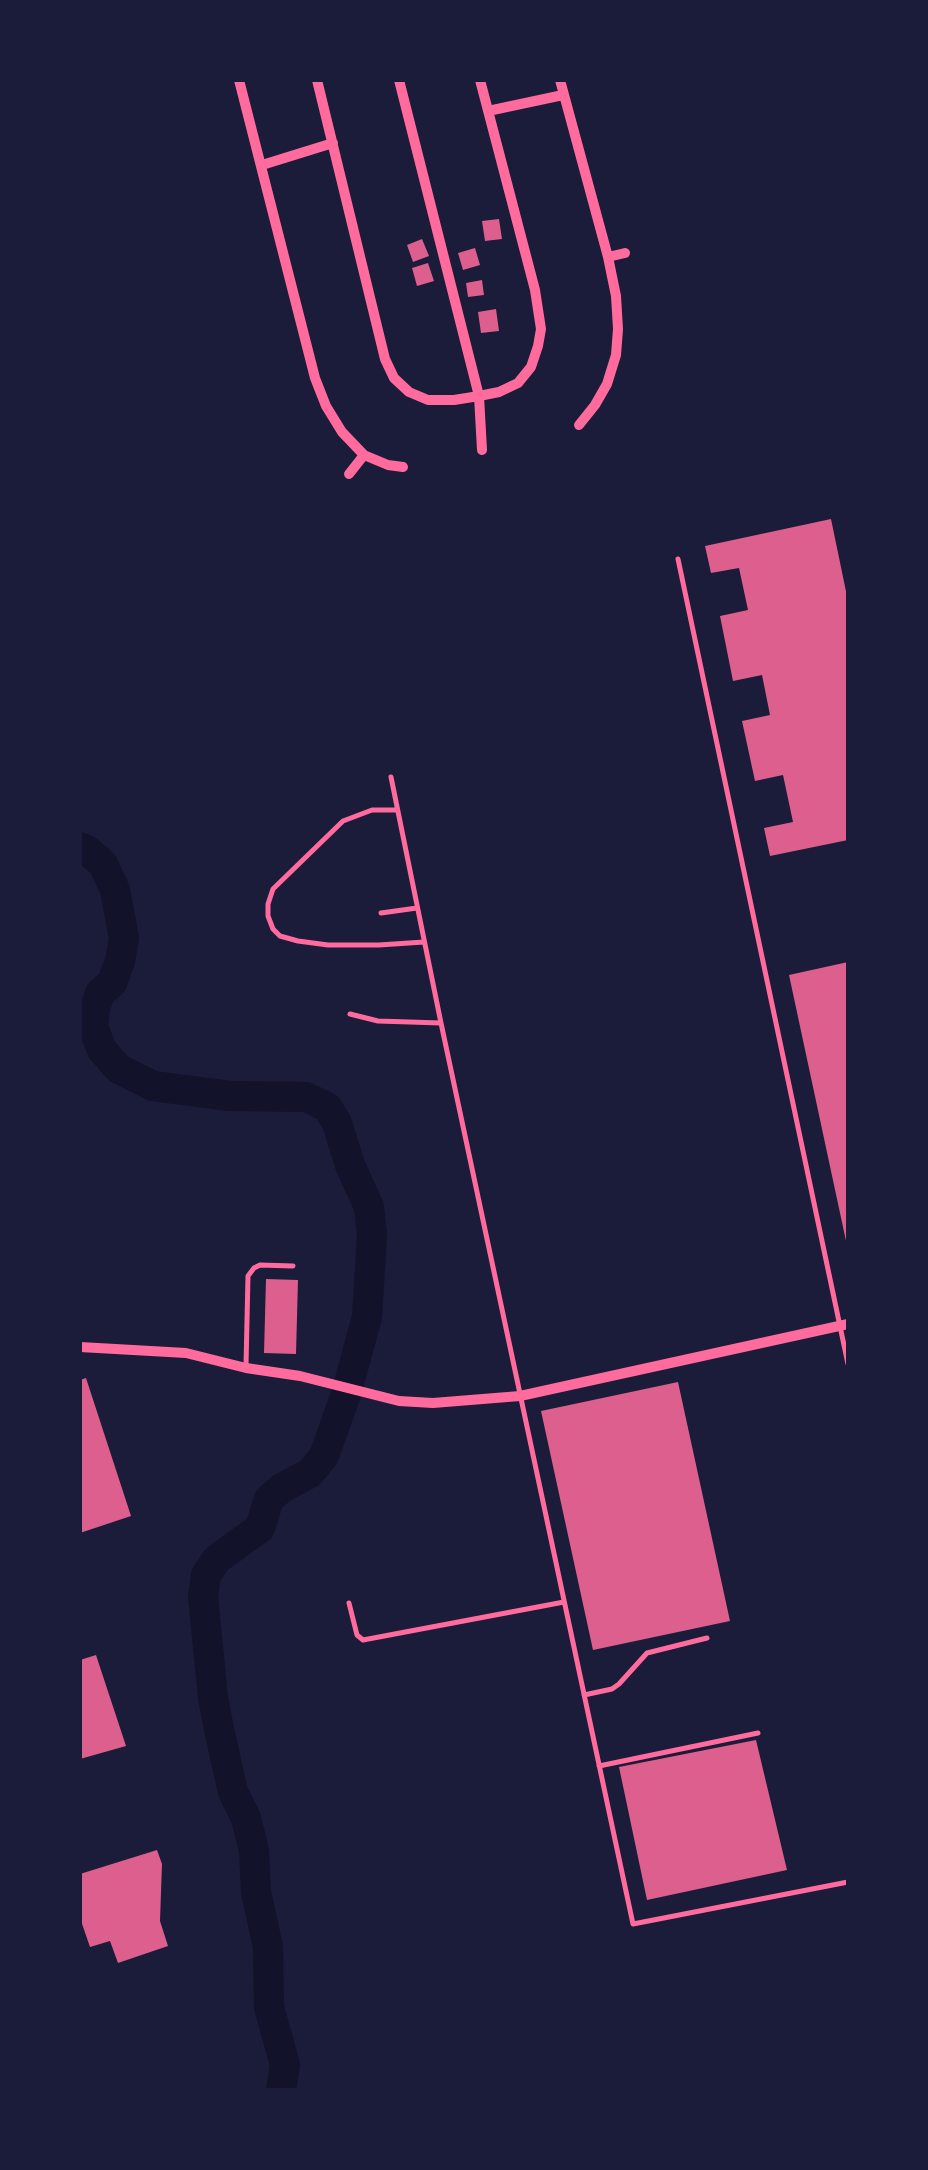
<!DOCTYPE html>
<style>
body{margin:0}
#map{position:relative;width:928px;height:2170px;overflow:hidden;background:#1b1b3a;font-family:Quicksand,sans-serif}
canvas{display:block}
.frame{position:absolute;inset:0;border:82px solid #1b1b3a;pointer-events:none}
</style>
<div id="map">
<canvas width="928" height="2170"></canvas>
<div class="frame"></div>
</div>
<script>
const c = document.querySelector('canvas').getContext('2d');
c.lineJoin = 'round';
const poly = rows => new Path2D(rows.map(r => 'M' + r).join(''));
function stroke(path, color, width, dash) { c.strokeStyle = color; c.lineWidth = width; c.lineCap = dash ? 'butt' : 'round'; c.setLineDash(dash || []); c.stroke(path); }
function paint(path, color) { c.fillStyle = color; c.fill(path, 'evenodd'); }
stroke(poly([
 [80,847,87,850,103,864,115,890,124,938,120,961,112,983,100,993,95,1008,93,1027,102,1050,119,1069,153,1086,230,1096,306,1097,327,1107,337,1123,350,1165,369,1207,372,1235,367,1317,346,1394,324,1456,310,1473,282,1488,269,1499,260,1528,217,1559,206,1575,203,1596,213,1698,219,1729,233,1792,246,1818,254,1851,256,1892,268,1947,269,2007,285,2065,281,2090]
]), '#12122b', 30);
paint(poly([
 [499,219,502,239,485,241,482,221],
 [422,239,429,256,413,262,407,245],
 [475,248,480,265,463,270,458,253],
 [428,263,434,281,417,286,412,268],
 [482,280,484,295,468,297,466,283],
 [496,309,499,331,481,333,478,312],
 [831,519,848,601,848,840,770,856,764,828,793,822,783,775,755,781,742,721,770,715,762,675,733,681,720,616,748,610,739,568,711,573,705,546],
 [848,962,848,1241,846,1241,789,975],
 [266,1279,298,1280,296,1354,264,1353],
 [86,1378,131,1516,80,1533,80,1380],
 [678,1382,730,1621,593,1650,541,1411],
 [96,1655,126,1746,80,1759,80,1660],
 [756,1740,787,1870,647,1900,619,1767],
 [157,1850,162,1864,160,1921,168,1946,118,1963,110,1941,90,1947,80,1918,80,1874]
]), '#dd5f8e');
stroke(poly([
 [678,559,848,1364],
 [391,777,441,1023,633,1924,848,1882],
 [397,810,372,810,343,821,273,889,268,904,268,916,273,929,280,936,298,941,328,945,379,945,424,942],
 [381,913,417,908],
 [350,1014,378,1021,441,1023],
 [246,1365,248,1276,254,1268,260,1265,293,1266],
 [349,1603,357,1635,363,1640,564,1602],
 [584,1695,612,1689,619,1684,647,1653,707,1638],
 [599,1766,758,1733]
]), '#ff6b9d', 5);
stroke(poly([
 [239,80,315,378,326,406,342,432,364,455,388,465,403,467],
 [317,80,385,359,394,378,409,392,428,400,454,400,479,396,499,392,518,383,531,367,538,346,541,329,535,290,480,80],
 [399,80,479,396,482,450],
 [560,80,608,257,616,296,618,329,616,355,607,384,595,405,579,425],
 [488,111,563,95],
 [262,165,333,143],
 [608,257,625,253],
 [349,474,364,455],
 [80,1347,186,1353,246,1368,300,1376,399,1401,433,1403,520,1396,848,1324]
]), '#ff6b9d', 10);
</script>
